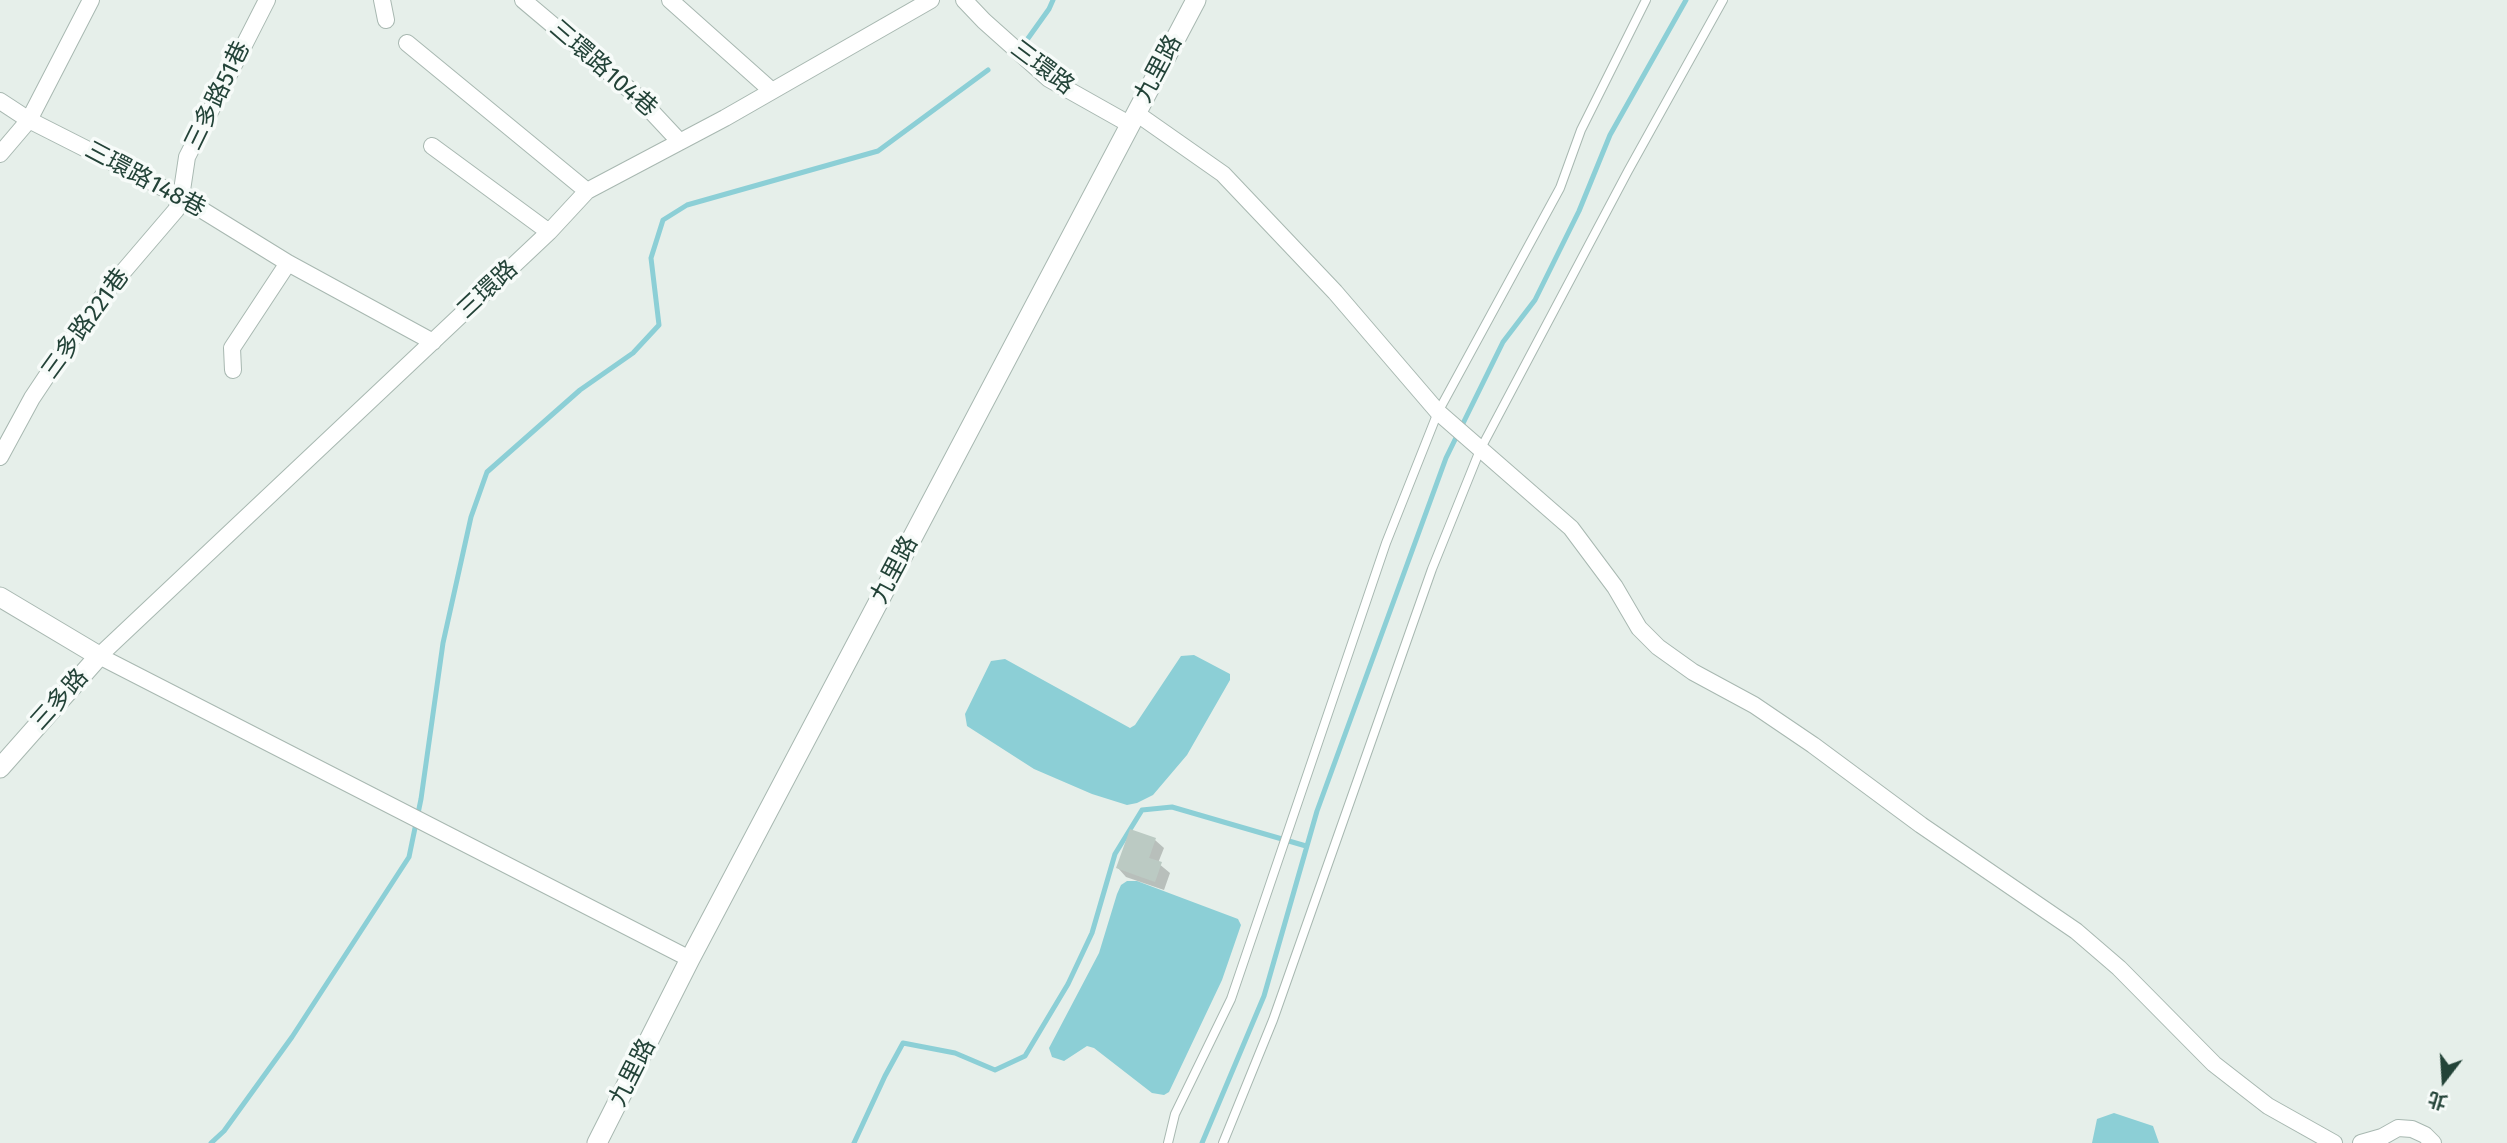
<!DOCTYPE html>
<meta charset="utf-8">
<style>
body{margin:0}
#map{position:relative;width:2507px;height:1143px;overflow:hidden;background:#e6efea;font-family:"Fira Sans","Noto Sans TC",sans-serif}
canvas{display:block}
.north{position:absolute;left:2409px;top:1045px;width:70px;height:70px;-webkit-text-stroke:5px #f7fbf9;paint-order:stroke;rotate:197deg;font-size:19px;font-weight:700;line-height:28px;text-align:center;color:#234338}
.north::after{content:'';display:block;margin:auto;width:24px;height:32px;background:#234338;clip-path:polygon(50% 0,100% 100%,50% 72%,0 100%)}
</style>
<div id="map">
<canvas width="2507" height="1143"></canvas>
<div class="north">北</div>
</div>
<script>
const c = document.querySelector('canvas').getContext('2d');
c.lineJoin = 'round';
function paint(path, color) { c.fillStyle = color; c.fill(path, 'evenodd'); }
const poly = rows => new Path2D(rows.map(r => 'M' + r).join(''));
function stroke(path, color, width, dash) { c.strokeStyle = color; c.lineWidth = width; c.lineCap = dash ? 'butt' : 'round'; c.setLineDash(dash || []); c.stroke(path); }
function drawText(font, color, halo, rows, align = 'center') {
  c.font = font + ' "Fira Sans","Noto Sans TC",sans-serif'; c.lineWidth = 7; c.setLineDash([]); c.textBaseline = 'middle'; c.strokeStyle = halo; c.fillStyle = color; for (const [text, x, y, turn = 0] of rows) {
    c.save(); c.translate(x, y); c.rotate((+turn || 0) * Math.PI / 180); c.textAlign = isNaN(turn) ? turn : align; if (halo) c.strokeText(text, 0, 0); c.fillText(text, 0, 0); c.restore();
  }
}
paint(poly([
 [1194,655,1230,674,1230,680,1187,755,1153,795,1137,803,1127,805,1092,794,1034,769,967,726,965,714,991,661,1005,659,1130,728,1135,725,1181,656],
 [1127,881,1137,881,1238,919,1241,925,1222,980,1169,1092,1164,1095,1152,1093,1094,1048,1087,1046,1064,1061,1052,1057,1049,1048,1099,953,1117,894,1121,885],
 [2114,1113,2153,1126,2159,1143,2092,1143,2097,1119]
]), '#8ccfd6');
paint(poly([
 [1155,840,1164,848,1158,863,1170,873,1164,890,1126,877,1118,868]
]), '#0003');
stroke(poly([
 [1024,44,1049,9,1053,0],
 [211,1143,224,1131,292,1037,409,857,421,799,443,643,471,517,487,472,580,390,633,353,659,325,651,258,663,220,687,205,878,151,988,70],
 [854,1143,885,1076,903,1043,955,1053,995,1070,1025,1056,1068,984,1092,933,1115,854,1142,810,1172,807,1306,846],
 [1202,1143,1264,996,1317,811,1446,458,1503,342,1535,300,1579,211,1610,135,1686,0]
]), '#8ccfd6', 5);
paint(poly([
 [1130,829,1156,838,1149,858,1162,862,1155,882,1116,868]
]), '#bbcac3');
const service = poly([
 [1168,1143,1175,1114,1231,999,1386,543,1438,412,1560,188,1581,130,1646,0],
 [1223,1143,1273,1020,1432,569,1480,450,1628,171,1723,0]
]);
const minor = poly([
 [382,0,386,20],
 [523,0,637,96,680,142],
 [670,0,772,91],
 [964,0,984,21,1049,79,1129,124],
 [407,43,587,191],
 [0,101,29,120,181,197,288,263,433,342],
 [1136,113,1223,174,1335,292,1438,412,1571,528,1615,587,1639,628,1658,647,1693,672,1754,705,1813,745,1921,825,2076,931,2119,968,2214,1064,2268,1106,2334,1143],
 [432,146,549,232],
 [0,154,29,120,91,0],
 [233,370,232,348,288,263],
 [0,457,32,398,66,347,105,293,176,210,181,197,187,157,267,0],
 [690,959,99,656,549,232,587,191,725,118,931,0],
 [2361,1143,2382,1137,2398,1128,2412,1129,2425,1135,2433,1143]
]);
const tertiary = poly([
 [0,597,99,656,0,768],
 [597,1143,690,959,1196,0]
]);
stroke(service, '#a8b8b1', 10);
stroke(minor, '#a8b8b1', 18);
stroke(tertiary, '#a8b8b1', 21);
stroke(service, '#fff', 8);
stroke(minor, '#fff', 16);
stroke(tertiary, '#fff', 19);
drawText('24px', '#234338', '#f7fbf9', [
 ["三環路",1042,68,37],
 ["三環路104巷",603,69,41],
 ["九里路",1159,69,-62],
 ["三多路51巷",218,96,-64],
 ["三環路148巷",145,180,28],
 ["三環路",488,290,-43],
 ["三多路221巷",86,324,-54],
 ["九里路",895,570,-62],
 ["三多路",60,700,-48],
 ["九里路",633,1073,-63]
]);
</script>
